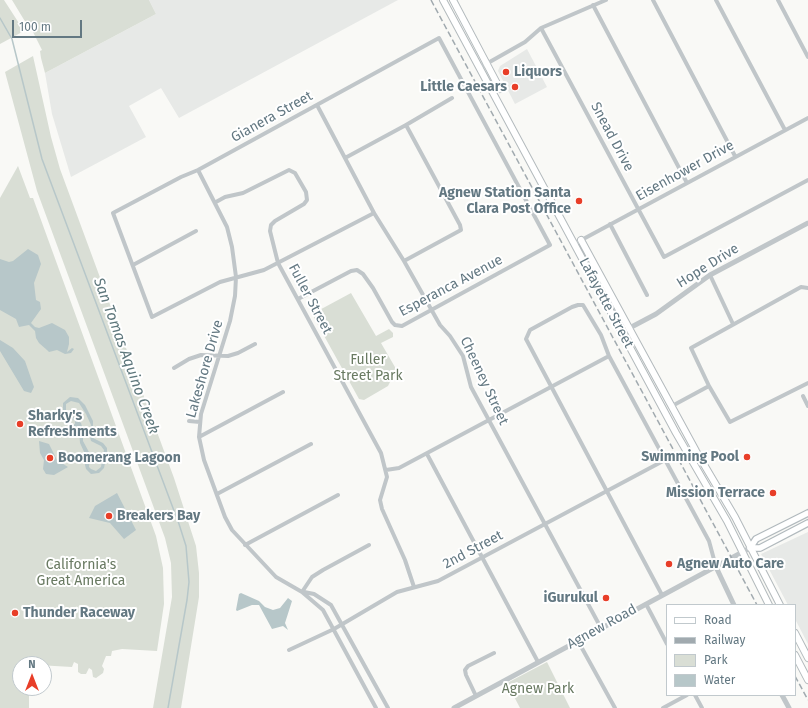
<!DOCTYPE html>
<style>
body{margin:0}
#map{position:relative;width:808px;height:708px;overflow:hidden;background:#f9f9f6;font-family:"Fira Sans",sans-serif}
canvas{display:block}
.legend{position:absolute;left:666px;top:604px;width:130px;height:92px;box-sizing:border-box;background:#fff;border:1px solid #c1c9cd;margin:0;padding:5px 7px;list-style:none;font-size:12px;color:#637882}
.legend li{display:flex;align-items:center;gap:8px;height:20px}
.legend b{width:20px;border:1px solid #c1c9cd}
.north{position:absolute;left:12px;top:656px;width:40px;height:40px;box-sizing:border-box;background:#fff;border:1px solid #c1c9cd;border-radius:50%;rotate:0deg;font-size:11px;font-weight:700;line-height:16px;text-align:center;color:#637882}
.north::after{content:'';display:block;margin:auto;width:14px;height:18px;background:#e83e28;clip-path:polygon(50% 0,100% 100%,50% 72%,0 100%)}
.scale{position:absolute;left:12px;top:20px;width:70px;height:18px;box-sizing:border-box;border:2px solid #637882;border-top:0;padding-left:5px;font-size:12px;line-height:14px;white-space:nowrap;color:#637882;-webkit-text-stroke:3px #fff;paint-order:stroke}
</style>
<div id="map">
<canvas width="808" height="708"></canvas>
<ul class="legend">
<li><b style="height:5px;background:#fff"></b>Road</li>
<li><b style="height:5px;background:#a1aaaf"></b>Railway</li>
<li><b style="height:11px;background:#d9ded5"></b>Park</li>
<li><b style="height:11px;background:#b7c7c9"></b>Water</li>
</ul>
<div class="north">N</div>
<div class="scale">100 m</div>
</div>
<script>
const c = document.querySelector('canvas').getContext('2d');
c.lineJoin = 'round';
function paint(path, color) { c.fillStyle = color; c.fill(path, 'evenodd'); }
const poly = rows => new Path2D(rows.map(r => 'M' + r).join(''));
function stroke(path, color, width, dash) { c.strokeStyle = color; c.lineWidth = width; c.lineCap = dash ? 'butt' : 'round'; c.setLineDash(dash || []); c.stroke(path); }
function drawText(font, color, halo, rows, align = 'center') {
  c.font = font + ' "Fira Sans",sans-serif'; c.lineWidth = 4; c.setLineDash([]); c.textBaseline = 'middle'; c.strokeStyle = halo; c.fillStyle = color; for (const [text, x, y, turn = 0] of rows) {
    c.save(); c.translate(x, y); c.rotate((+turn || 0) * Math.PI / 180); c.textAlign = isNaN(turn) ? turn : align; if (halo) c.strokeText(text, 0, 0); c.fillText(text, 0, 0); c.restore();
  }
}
paint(poly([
 [149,0,398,0,179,118,161,88,129,106,146,137,71,177,52,114,45,73,156,14],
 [527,49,547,87,515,104,498,71,500,66],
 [808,532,808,644,795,619,795,605,788,605,761,554]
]), '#e7e9e7');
paint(poly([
 [0,0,4,0,24,31,0,44],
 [12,0,149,0,156,14,45,73,41,58,40,51,42,50,31,28,29,28],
 [33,56,51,137,60,169,174,478,196,546,199,573,199,597,181,708,153,708,172,597,171,563,165,538,37,191,5,72],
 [18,166,30,198,33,198,156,536,163,568,164,604,157,651,122,649,112,651,111,656,106,656,102,666,104,669,103,673,96,678,93,677,92,670,89,668,86,674,81,674,78,672,78,664,74,662,72,667,20,664,20,688,29,688,29,708,0,708,0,198],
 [351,293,376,336,389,329,393,333,393,337,381,343,399,374,392,378,388,386,364,400,359,399,312,314],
 [547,662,570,708,520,708,507,683]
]), '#d9ded5');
paint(poly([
 [28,249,38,255,41,264,34,283,36,300,40,302,41,309,31,323,35,327,39,328,52,323,65,330,69,337,69,344,67,352,72,348,74,349,71,353,65,354,57,350,49,352,47,350,39,343,36,338,35,331,29,325,19,327,16,319,0,310,0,259,9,262,13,261],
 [0,340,13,348,25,361,34,387,31,393,24,391,0,351],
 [70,397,78,398,85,405,93,421,93,438,103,443,107,448,107,453,104,468,99,473,91,474,86,469,85,465,86,456,80,443,79,429,77,428,74,429,72,425,75,424,75,421,66,416,63,412,63,403],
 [71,401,79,403,86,414,91,425,89,433,91,441,101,446,104,450,101,467,96,471,91,469,89,467,90,454,83,441,83,430,81,423,66,410,66,404],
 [39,441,49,444,57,460,68,467,54,475,46,474,43,469,44,460,40,453],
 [117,493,136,530,124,539,110,523,89,518,95,506],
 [241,593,259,601,265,607,273,610,280,608,288,598,292,601,285,623,288,630,283,626,272,629,259,605,252,605,237,611,236,610,239,594]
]), '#b7c7c9');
stroke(poly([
 [0,18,12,39,42,159,179,524,186,546,189,582,187,600,168,708]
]), '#b7c7c9', 1.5);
const secondary = poly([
 [750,548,756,539,808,513],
 [750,548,760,548,808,523]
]);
const primary = poly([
 [443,0,676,433,727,521,769,605],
 [453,0,500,89],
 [581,240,696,451,735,517,780,605],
 [795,633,808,658],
 [795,655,808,680]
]);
stroke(secondary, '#b2babe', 8);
stroke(primary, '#b3babd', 8);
stroke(poly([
 [653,0,735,156],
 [716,0,785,130],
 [778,0,808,57],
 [593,5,687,183],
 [541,28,664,257,808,180],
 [479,68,525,42,541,28,606,0],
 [317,105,374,213,404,261,440,325,450,336,463,356,471,387,601,628],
 [406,125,452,98],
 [345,158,406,125,460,225,461,230,404,261],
 [198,170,227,227,232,247,236,277,235,296,230,321,201,414,199,437,204,460,225,517,232,530,276,577,302,592,323,610,376,708],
 [216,202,225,197,243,193,289,170,295,173,306,192,307,200,304,204,275,221,271,225,270,231,278,263,381,453,387,477,380,500,382,509,405,560,414,587],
 [610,224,647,295],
 [574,244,808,118],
 [133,265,196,231],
 [710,275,733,324],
 [808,288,801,287,691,348,709,386,730,422,808,383],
 [298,299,351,271,357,270,363,274,373,288,392,322,395,325,402,326,550,245,439,38,198,170,181,177,113,213,152,317,220,282,264,270,374,213],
 [174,368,189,359,201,355,228,356,238,353,255,344],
 [803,396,808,406],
 [672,406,709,386],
 [189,421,200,422],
 [199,437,283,392],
 [427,454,538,662],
 [386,470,399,468,609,356],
 [217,494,311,444],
 [245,545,338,495],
 [302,592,312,577,323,570,369,545],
 [304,592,314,594,331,605,388,708],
 [662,595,526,339,530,330,572,307,578,305,583,305,601,335,609,356,709,541,716,567],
 [646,604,667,644],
 [578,641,615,708],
 [289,650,334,629,397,592,438,581,665,460],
 [695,695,702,708],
 [476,696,466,675,465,670,468,666,494,653],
 [663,708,687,695]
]), '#c0c6c9', 4);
stroke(poly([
 [622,332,656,314,710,275,808,223],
 [716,567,734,605],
 [782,695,789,708],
 [454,708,750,548]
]), '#c0c6c9', 5);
stroke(secondary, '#fff', 5.5);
stroke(primary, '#fff', 6);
stroke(poly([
 [431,0,757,605],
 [795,676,808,700]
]), '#a1aaaf', 1.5, [6, 3]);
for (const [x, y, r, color] of [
 [506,72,4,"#e83e28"],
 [515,87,4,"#e83e28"],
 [579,201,4,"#e83e28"],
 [20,424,4,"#e83e28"],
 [747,457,4,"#e83e28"],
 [50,458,4,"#e83e28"],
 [773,493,4,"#e83e28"],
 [109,516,4,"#e83e28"],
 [669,564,4,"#e83e28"],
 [606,598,4,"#e83e28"],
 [15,613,4,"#e83e28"]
]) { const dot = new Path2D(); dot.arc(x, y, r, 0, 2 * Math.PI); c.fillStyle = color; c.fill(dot); stroke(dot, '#fff', 1.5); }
drawText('bold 14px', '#637882', '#fff', [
 ["Liquors",514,72],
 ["Little Caesars",507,87,"right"],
 ["Agnew Station Santa",571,193,"right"],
 ["Clara Post Office",571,209,"right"],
 ["Sharky's",28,416],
 ["Refreshments",28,432],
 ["Swimming Pool",739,457,"right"],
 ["Boomerang Lagoon",58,458],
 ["Mission Terrace",765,493,"right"],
 ["Breakers Bay",117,516],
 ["Agnew Auto Care",677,564],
 ["iGurukul",598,598,"right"],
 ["Thunder Raceway",23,613]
], 'left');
drawText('14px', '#637882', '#fff', [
 ["Gianera Street",272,117,-29],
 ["Snead Drive",612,137,62],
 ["Eisenhower Drive",685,171,-29],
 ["Hope Drive",708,266,-32],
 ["Esperanca Avenue",451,286,-28],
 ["Fuller Street",310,299,62],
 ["Lafayette Street",606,303,62],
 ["Lakeshore Drive",205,369,-74],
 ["Cheeney Street",484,381,65],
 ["2nd Street",473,550,-28],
 ["Agnew Road",602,627,-29]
]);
drawText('14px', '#697a62', '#fff', [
 ["Fuller",368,360],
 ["Street Park",368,376],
 ["California's",81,565],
 ["Great America",81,581],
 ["Agnew Park",538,689]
]);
drawText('italic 15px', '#5e777c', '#fff', [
 ["San Tomas Aquino Creek",126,356,70]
]);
</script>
